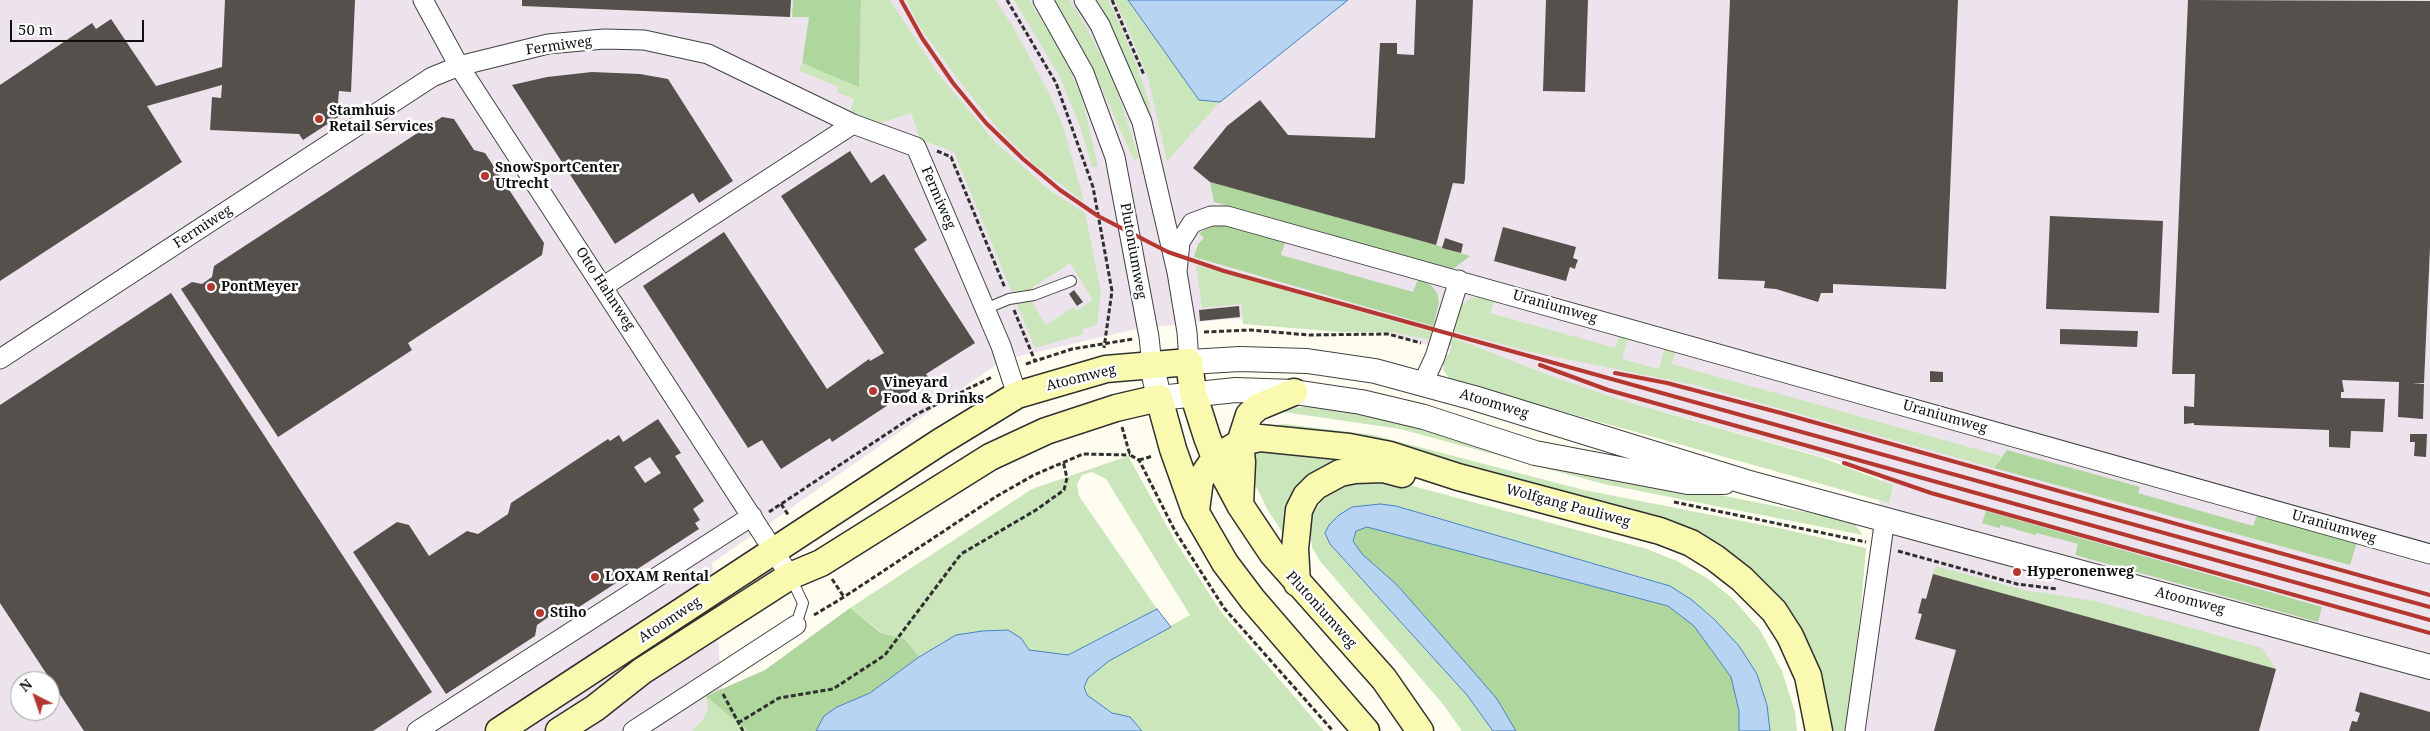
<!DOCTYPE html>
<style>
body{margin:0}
#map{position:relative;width:2430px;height:731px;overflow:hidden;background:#fefdef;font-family:"Noto Serif",serif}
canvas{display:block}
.north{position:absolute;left:10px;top:671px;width:50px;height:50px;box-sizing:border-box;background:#fff;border:1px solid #9f9f9f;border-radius:50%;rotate:319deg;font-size:14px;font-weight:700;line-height:20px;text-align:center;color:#0e0e0e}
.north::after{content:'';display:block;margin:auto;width:18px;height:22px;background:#b4382f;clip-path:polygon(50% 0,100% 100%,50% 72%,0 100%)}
.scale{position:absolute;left:10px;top:20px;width:134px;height:22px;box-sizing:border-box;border:2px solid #0e0e0e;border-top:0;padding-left:6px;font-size:15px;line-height:18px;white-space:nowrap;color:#0e0e0e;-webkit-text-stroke:4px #fff;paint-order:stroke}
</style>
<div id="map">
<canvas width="2430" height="731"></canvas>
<div class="north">N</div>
<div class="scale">50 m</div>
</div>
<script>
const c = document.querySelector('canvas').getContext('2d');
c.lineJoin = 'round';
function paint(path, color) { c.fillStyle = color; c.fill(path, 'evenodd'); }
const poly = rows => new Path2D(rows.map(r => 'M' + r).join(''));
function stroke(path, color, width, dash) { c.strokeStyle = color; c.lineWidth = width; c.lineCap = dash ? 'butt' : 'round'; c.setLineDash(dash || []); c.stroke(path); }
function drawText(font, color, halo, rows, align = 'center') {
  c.font = font + ' "Noto Serif",serif'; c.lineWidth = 5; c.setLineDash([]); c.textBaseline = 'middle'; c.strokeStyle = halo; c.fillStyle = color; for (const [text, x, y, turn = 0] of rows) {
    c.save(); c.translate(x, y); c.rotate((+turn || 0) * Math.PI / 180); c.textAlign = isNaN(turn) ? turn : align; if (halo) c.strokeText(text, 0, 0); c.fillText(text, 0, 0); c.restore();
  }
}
paint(poly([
 [0,0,1128,0,1199,100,1220,102,1348,0,2430,0,2430,731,1853,731,1883,474,1388,334,1314,321,1228,319,1136,329,1003,360,712,563,724,714,732,731,0,731],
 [20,681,50,681,50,711,20,711]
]), '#ece3ec');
paint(poly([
 [861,0,890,0,937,72,994,141,1049,190,1085,213,1101,292,1097,325,1082,329,1083,334,1035,348,1016,302,1033,300,1033,304,1046,325,1074,307,1076,311,1093,300,1070,263,1029,290,1012,292,954,152,920,139,911,113,880,123,850,111,854,99,837,92,839,87,799,71,802,63,859,86],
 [906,0,995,0,1012,25,1049,93,1064,129,1084,202,1036,166,999,130,957,78,920,27],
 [1014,0,1029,0,1066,60,1082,98,1098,166,1092,167,1081,129,1060,77],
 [1054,0,1070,0,1083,21,1114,81,1139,158,1134,160,1090,63],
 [1094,0,1108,0,1121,27,1139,72,1149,102,1153,123,1150,124],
 [1114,0,1128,0,1199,100,1220,102,1167,161,1148,78,1125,21],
 [1196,265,1432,332,1429,340,1393,332,1341,332,1243,324,1241,304,1202,308],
 [1480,297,1494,301,1490,313,1615,348,1619,336,1628,338,1622,359,1659,369,1665,348,1675,351,1672,364,2001,456,1994,468,1695,385,1531,352,1453,331,1458,309,1471,298],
 [1451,337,1556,378,1618,399,1823,458,1893,485,1889,503,1450,380,1443,369,1444,356,1449,354,1452,346,1449,345],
 [1314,405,1403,421,1534,458,1840,519,1853,522,1863,535,1604,484,1400,429,1277,411],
 [1285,424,1373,435,1584,490,1783,529,1866,548,1860,618,1845,731,1825,731,1822,701,1724,555,1254,427],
 [1246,446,1376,457,1335,462,1319,468,1307,477,1298,487,1287,539,1267,509,1254,482],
 [1128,456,1174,539,1221,612,1324,731,1142,731,1130,717,1112,713,1087,695,1084,687,1088,678,1109,661,1190,615,1106,479,1092,472,1082,475,1077,484,1079,496,1157,609,1068,655,1029,650,1021,638,956,635,919,657,905,639,882,633,850,608,1032,489],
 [1365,479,1413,486,1644,548,1677,561,1707,578,1732,598,1760,630,1782,671,1795,712,1797,731,1770,731,1767,705,1715,620,1692,600,1670,586,1396,506,1366,505,1325,533,1330,544,1467,695,1493,731,1462,731,1442,703,1320,561,1312,547,1310,531,1312,516,1321,502,1333,489],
 [1936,566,2024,590,2095,601,2262,648,2276,669,1933,574],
 [706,696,725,710,748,731,692,731,704,718,708,709]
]), '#cce6bb');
paint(poly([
 [793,0,861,0,859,87,802,63,809,17,792,17],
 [1210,182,1436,245,1470,256,1453,269,1214,202],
 [1215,225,1226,225,1285,242,1281,255,1413,292,1418,279,1431,285,1437,293,1439,303,1433,326,1194,257,1198,244,1204,238,1199,233],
 [2007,450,2140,487,2138,493,2253,526,2258,513,2357,542,2350,565,1994,468],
 [1986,511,2322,607,2318,622,2075,555,2078,544,2037,533,2035,535,2001,525,1999,528,1982,523],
 [1367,527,1668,606,1694,626,1731,677,1739,711,1739,731,1516,731,1497,699,1397,585,1362,554,1353,541,1356,531],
 [850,608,881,633,905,639,919,657,870,693,837,707,824,716,816,731,748,731,706,696,765,670]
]), '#afd69c');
const water = poly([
 [1128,0,1348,0,1220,102,1199,100,1128,0],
 [1380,504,1396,506,1670,586,1692,600,1715,620,1739,646,1757,674,1767,705,1770,731,1739,731,1739,711,1731,677,1694,626,1668,606,1367,527,1356,531,1353,541,1362,554,1397,585,1472,670,1497,699,1516,731,1493,731,1467,695,1330,544,1325,533,1329,525,1339,515,1352,507,1380,504],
 [1157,609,1171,627,1109,661,1088,678,1084,687,1087,695,1112,713,1130,717,1142,731,816,731,824,716,837,707,870,693,919,657,956,635,982,631,1008,630,1021,638,1029,650,1068,655,1157,609]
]);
paint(water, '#b7d5f2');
stroke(water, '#4482c3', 1);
paint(poly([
 [225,0,355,0,351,92,339,91,338,102,346,112,303,140,299,134,210,130,212,97,221,98,222,85,147,106,182,162,0,281,0,85,92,23,96,29,111,19,156,86,222,67],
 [522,0,791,0,790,17,522,6],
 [1416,0,1473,0,1465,179,1464,184,1453,183,1436,245,1210,182,1193,168,1227,126,1260,100,1288,135,1375,138,1380,43,1397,43,1397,54,1414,55],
 [1546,0,1588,0,1585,92,1543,91],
 [1730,0,1958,0,1946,289,1833,284,1833,293,1821,293,1818,302,1776,289,1764,288,1765,281,1718,279],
 [2188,0,2430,1,2430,247,2424,383,2412,383,2424,384,2423,419,2398,417,2399,382,2342,380,2344,392,2341,392,2341,398,2385,399,2383,432,2351,431,2350,448,2329,447,2329,430,2194,425,2194,423,2184,424,2184,406,2194,407,2195,374,2172,374],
 [592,72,640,74,668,79,733,181,699,203,693,193,615,244,512,85,547,77],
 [442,117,454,119,474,150,485,153,544,243,542,255,408,343,412,350,278,437,181,289,192,282,202,284,212,277,214,266],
 [850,151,871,183,884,174,927,240,914,249,975,343,926,374,929,378,832,442,830,438,781,469,762,440,748,448,643,286,724,232,827,389,869,359,870,361,884,353,781,196],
 [2050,216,2163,221,2159,313,2046,309],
 [1503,227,1576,247,1573,258,1578,260,1576,265,1575,269,1570,267,1566,281,1494,261],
 [1445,238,1463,244,1461,253,1442,248],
 [1074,290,1083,302,1077,306,1069,294],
 [171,293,432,692,373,731,84,731,0,603,0,405],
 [1239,306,1240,317,1200,321,1199,310],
 [2060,329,2138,331,2137,347,2060,344],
 [1930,371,1943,372,1943,382,1930,382],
 [658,419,681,453,675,456,704,501,693,509,700,520,695,523,699,529,579,607,567,604,537,625,535,636,446,694,353,552,397,522,409,525,429,556,467,531,478,534,508,514,511,503,608,439,610,441,619,435,623,442],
 [650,457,661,473,645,483,634,467],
 [2410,434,2427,434,2426,457,2414,456,2415,442,2410,442],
 [1933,574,2276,669,2259,731,1934,731,1956,650,1915,639,1922,614,1918,613,1922,598,1926,599],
 [2360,692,2430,712,2430,731,2349,731,2352,721,2357,722,2360,713,2355,711]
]), '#55504b');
const service = poly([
 [985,309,1009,299,1034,295,1071,281],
 [790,576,803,603,796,625]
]);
const minor = poly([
 [423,0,459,66,790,576],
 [1043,0,1084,73,1115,157,1149,337,1152,366],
 [1084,0,1100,25,1142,122,1177,272,1187,332,1189,362],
 [1177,272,1180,242,1192,223,1211,216,1227,216,2430,554],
 [604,286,853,124],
 [0,359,432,77,459,66,548,44,604,39,644,40,708,54,853,124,916,147,1001,346,1017,395],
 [1423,383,1435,357,1459,280],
 [417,731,752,516],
 [633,731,796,625],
 [1855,731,1885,518]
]);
const tertiary = poly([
 [1189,362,1240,359,1307,361,1375,371,1474,398,1746,482,2430,667],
 [1152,366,1159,398,1236,390,1294,392,1361,402,1424,417,1535,453,1688,482,1724,482]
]);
const secondary = poly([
 [1240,504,1242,462,1240,443,1249,415,1258,407,1294,392],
 [1196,510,1200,480,1215,458,1240,443,1260,438,1349,447,1390,455,1458,477,1660,531,1691,543,1715,558,1742,579,1774,611,1790,636,1808,676,1819,731],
 [1297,583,1295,549,1299,510,1306,496,1316,486,1340,473,1355,470,1383,469,1402,474],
 [499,731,940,442,1017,395,1106,369,1189,362,1193,393,1207,437,1215,458,1240,505,1272,553,1384,679,1420,731],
 [559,731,595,708,642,671,790,576,821,563,990,457,1046,431,1116,408,1159,398,1173,449,1195,511,1225,563,1253,600,1366,731]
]);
stroke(service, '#414141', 12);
stroke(minor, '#414141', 21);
stroke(tertiary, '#414141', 26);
stroke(secondary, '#303030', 29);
stroke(poly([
 [1007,0,1056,83,1093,187,1112,291,1104,348],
 [1112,0,1144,75],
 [937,151,951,157,1005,288],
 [1014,310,1035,361,1072,349,1133,339],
 [1204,332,1250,330,1309,335,1388,334,1421,343],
 [1026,364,1035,361],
 [1122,427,1130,455,1139,460,1175,531,1224,608,1333,731],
 [1139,460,1153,456],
 [1674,502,1866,542],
 [781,504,789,516],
 [769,512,915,415,992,377],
 [1898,551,2017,584,2057,589],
 [832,579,844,597],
 [814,615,844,597,997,496,1034,475,1083,454,1130,455],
 [723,694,743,731],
 [738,723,779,698,833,689,885,655,961,554,1036,510,1064,490,1067,478,1063,461]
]), '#303030', 3, [5, 2.5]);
stroke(service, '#fff', 10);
stroke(minor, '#fff', 19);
stroke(tertiary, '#fff', 24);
stroke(secondary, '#f9f9af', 26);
stroke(poly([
 [901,0,922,38,953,83,986,123,1023,159,1060,190,1098,216,1168,252,1224,271,2430,607],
 [1540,365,1608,390,2430,620],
 [1615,373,1667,383,1781,413,2430,595],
 [1844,463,1931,493,2430,633]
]), '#b4382f', 4);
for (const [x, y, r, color] of [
 [319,119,5,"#b4382f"],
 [485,176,5,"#b4382f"],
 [211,287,5,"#b4382f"],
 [873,391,5,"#b4382f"],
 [2017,572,5,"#b4382f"],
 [595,577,5,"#b4382f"],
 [540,613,5,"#b4382f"]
]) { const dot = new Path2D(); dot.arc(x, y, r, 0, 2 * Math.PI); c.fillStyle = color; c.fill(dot); stroke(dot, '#fff', 2); }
drawText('14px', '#0e0e0e', '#fff', [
 ["Fermiweg",559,46,-8],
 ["Fermiweg",938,198,67],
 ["Fermiweg",203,227,-33],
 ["Plutoniumweg",1133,251,80],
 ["Otto Hahnweg",605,289,57],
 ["Uraniumweg",1555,307,16],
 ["Atoomweg",1081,378,-14],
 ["Atoomweg",1494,404,17],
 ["Uraniumweg",1945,417,16],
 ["Wolfgang Pauliweg",1568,506,15],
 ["Uraniumweg",2334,527,16],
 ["Atoomweg",2190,601,15],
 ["Plutoniumweg",1321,610,48],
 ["Atoomweg",670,620,-33]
]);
drawText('bold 14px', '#0e0e0e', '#fff', [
 ["Stamhuis",329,111],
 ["Retail Services",329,127],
 ["SnowSportCenter",495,168],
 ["Utrecht",495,184],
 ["PontMeyer",221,287],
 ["Vineyard",883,383],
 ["Food & Drinks",883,399],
 ["Hyperonenweg",2027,572],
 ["LOXAM Rental",605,577],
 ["Stiho",550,613]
], 'left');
</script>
